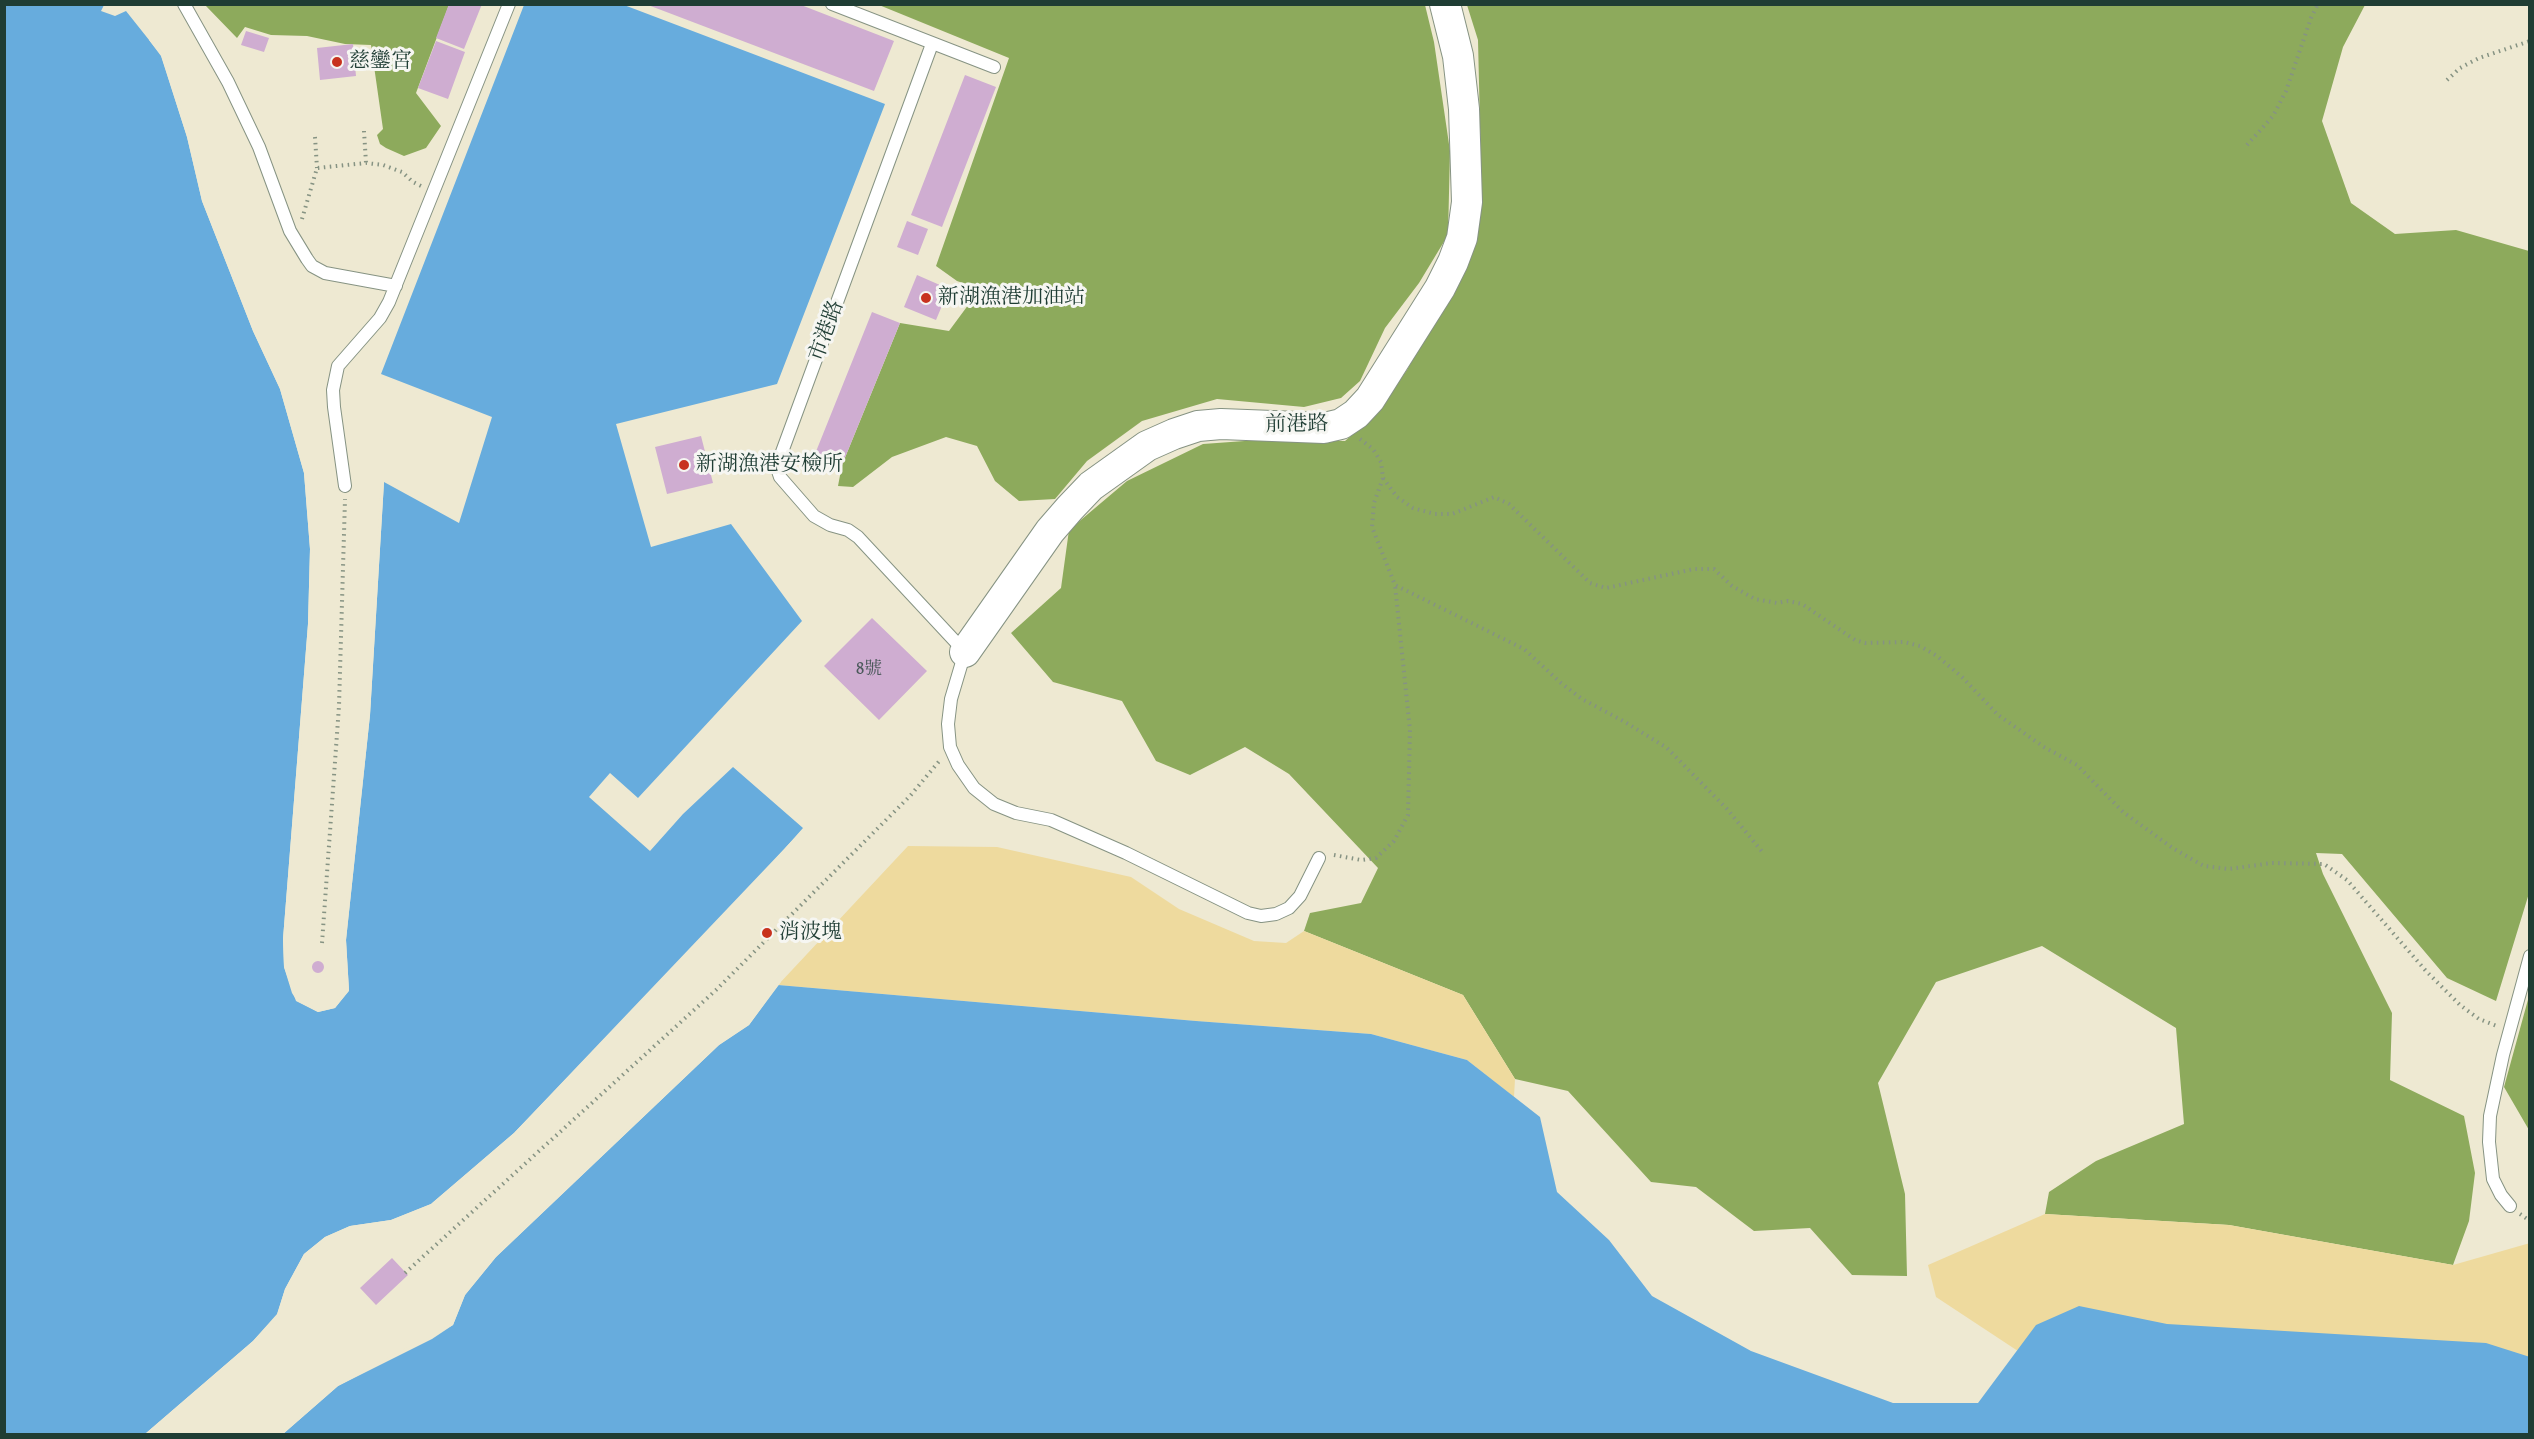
<!DOCTYPE html>
<meta charset="utf-8">
<style>
body{margin:0}
#map{position:relative;width:2534px;height:1439px;overflow:hidden;background:#eee9d2;font-family:"Gentium Book Plus",serif}
canvas{display:block}
.frame{position:absolute;inset:0;border:6px solid #1f3d34;pointer-events:none}
</style>
<div id="map">
<canvas width="2534" height="1439"></canvas>
<div class="frame"></div>
</div>
<script>
const c = document.querySelector('canvas').getContext('2d');
c.lineJoin = 'round';
function paint(path, color) { c.fillStyle = color; c.fill(path, 'evenodd'); }
const poly = rows => new Path2D(rows.map(r => 'M' + r).join(''));
function stroke(path, color, width, dash) { c.strokeStyle = color; c.lineWidth = width; c.lineCap = dash ? 'butt' : 'round'; c.setLineDash(dash || []); c.stroke(path); }
function drawText(font, color, halo, rows, align = 'center') {
  c.font = font + ' "Gentium Book Plus","Noto Serif TC",serif'; c.lineWidth = 6; c.setLineDash([]); c.textBaseline = 'middle'; c.strokeStyle = halo; c.fillStyle = color; for (const [text, x, y, turn = 0] of rows) {
    c.save(); c.translate(x, y); c.rotate((+turn || 0) * Math.PI / 180); c.textAlign = isNaN(turn) ? turn : align; if (halo) c.strokeText(text, 0, 0); c.fillText(text, 0, 0); c.restore();
  }
}
paint(poly([
 [205,5,449,5,416,93,441,126,426,148,404,156,386,148,380,144,377,135,383,129,371,45,345,44,307,36,271,35,245,27,237,38],
 [879,5,1425,5,1434,42,1450,151,1448,235,1419,283,1385,328,1360,381,1341,398,1304,407,1217,399,1142,421,1087,461,1055,499,1019,501,995,481,977,446,946,437,892,457,853,487,838,486,842,465,900,323,949,331,980,289,957,281,936,266,1009,58],
 [1467,5,2365,5,2343,47,2322,121,2351,203,2395,234,2456,230,2529,251,2530,890,2496,1001,2447,978,2342,854,2316,853,2323,874,2392,1013,2390,1080,2464,1116,2475,1173,2469,1221,2453,1265,2229,1225,2045,1214,2049,1192,2096,1161,2184,1124,2176,1028,2042,946,1936,982,1878,1083,1905,1194,1907,1276,1852,1275,1810,1228,1754,1231,1696,1187,1651,1182,1568,1091,1515,1079,1463,995,1304,931,1310,913,1361,903,1378,868,1289,774,1245,747,1190,775,1156,761,1122,701,1053,682,1011,633,1061,588,1069,530,1127,481,1203,444,1272,439,1345,441,1369,420,1407,370,1450,289,1463,254,1481,169,1478,40],
 [2529,996,2530,1130,2529,1130,2504,1087]
]), '#8daa5c');
paint(poly([
 [908,846,997,847,1131,877,1179,909,1254,941,1286,943,1304,931,1463,995,1515,1079,1514,1097,1467,1060,1371,1034,1196,1021,778,985],
 [2045,1214,2229,1225,2453,1265,2530,1243,2529,1407,2074,1388,1936,1297,1928,1265]
]), '#eeda9e');
paint(poly([
 [5,5,104,5,101,11,115,16,126,11,161,55,187,137,202,201,253,331,280,389,304,473,310,549,308,624,283,939,284,967,296,1001,318,1012,335,1008,349,990,346,940,370,715,384,482,459,523,492,417,381,374,524,5,624,5,885,104,777,384,616,424,651,547,731,524,802,621,638,798,610,773,589,797,650,851,683,814,733,767,803,828,756,881,514,1133,431,1204,391,1220,350,1226,325,1237,304,1254,285,1289,277,1314,253,1341,145,1434,5,1434],
 [778,985,1196,1021,1371,1034,1467,1060,1540,1117,1557,1192,1609,1240,1652,1296,1751,1351,1893,1403,1978,1403,2036,1325,2079,1306,2167,1324,2486,1343,2530,1357,2529,1434,283,1434,338,1386,453,1325,465,1295,496,1257,719,1045,749,1025]
]), '#67acdd');
paint(poly([
 [152,39,164,55,190,137,205,200,256,330,283,388,307,472,313,549,311,624,286,939,287,966,295,992,299,999,318,1009,333,1005,346,990,343,940,345,914,367,715,381,481,384,482,370,715,346,940,349,991,335,1008,318,1012,297,1001,292,993,284,967,283,939,308,624,310,549,304,473,280,389,253,331,202,201,187,137,161,56,149,40],
 [805,827,805,830,758,883,516,1135,433,1207,392,1223,351,1229,326,1240,306,1256,287,1290,280,1316,255,1343,149,1434,145,1434,253,1341,277,1315,285,1289,304,1254,325,1237,350,1226,391,1220,431,1204,514,1133],
 [781,982,749,1025,719,1045,496,1257,465,1295,453,1325,432,1339,338,1386,283,1434,280,1434,337,1383,430,1336,451,1323,463,1293,494,1255,717,1043,747,1023,776,983]
]), '#eee9d2');
paint(poly([
 [449,4,482,4,464,49,436,38],
 [648,5,801,5,894,41,874,91],
 [246,31,269,38,264,52,241,45],
 [436,41,465,52,448,99,418,88],
 [353,44,356,76,320,80,317,48],
 [965,75,996,87,942,227,911,215],
 [907,221,928,229,918,255,897,247],
 [917,275,949,289,936,320,904,307],
 [872,312,900,323,842,465,815,454],
 [701,436,713,483,667,494,655,447],
 [872,618,927,671,879,720,824,666],
 '312 967a6 6 0 1 1 12 0a6 6 0 1 1-12 0Z',
 [392,1258,408,1275,376,1305,360,1288]
]), '#cfadd1');
const service = poly([
 [184,4,228,82,259,147,290,231,307,259,312,266,325,273,396,286],
 [832,4,994,67],
 [932,44,779,460,778,471,780,477,814,516,830,525,848,530,858,537,965,652,951,699,948,724,950,747,958,765,974,788,994,804,1016,813,1051,820,1126,853,1248,913,1261,916,1276,914,1289,908,1300,896,1319,858],
 [345,486,334,407,333,390,338,366,380,318,389,302,509,4],
 [2510,1206,2501,1195,2493,1179,2489,1142,2490,1116,2503,1055,2530,956]
]);
const tertiary = poly([
 [965,652,1050,531,1070,508,1091,486,1147,446,1174,434,1198,426,1221,424,1324,428,1341,424,1356,414,1370,399,1440,288,1453,262,1462,238,1467,202,1464,109,1458,56,1445,4]
]);
stroke(service, '#869383', 14);
stroke(tertiary, '#869383', 32);
stroke(poly([
 [2447,80,2460,68,2479,58,2530,41],
 [364,131,366,163],
 [315,137,317,168],
 [2247,145,2273,116,2286,91,2311,18,2318,4],
 [302,219,317,168,366,163,383,165,402,172,413,182,421,186],
 [1360,439,1373,449,1381,462,1383,478,1374,503,1372,527,1395,585,1524,649,1561,683,1582,699,1625,722,1667,748,1727,809,1764,854],
 [1383,478,1397,497,1413,508,1435,514,1452,514,1494,497,1509,504,1590,583,1606,588,1694,569,1714,569,1732,586,1755,599,1777,603,1788,601,1802,604,1855,640,1865,643,1904,642,1920,646,1937,656,1962,677,1998,715,2044,747,2077,765,2123,812,2174,849,2204,866,2229,869,2272,863,2324,864,2347,880,2426,971,2460,1005,2479,1019,2497,1026],
 [1334,855,1361,860,1376,858,1394,841,1408,815,1410,730,1395,585],
 [322,943,339,706,345,499],
 [2520,1214,2530,1221],
 [405,1273,716,990,910,796,941,759]
]), '#869383', 4, [1.5, 4.5]);
stroke(service, '#fff', 12);
stroke(tertiary, '#fff', 30);
for (const [x, y, r, color] of [
 [337,62,6,"#c8321e"],
 [926,298,6,"#c8321e"],
 [684,465,6,"#c8321e"],
 [767,933,6,"#c8321e"]
]) { const dot = new Path2D(); dot.arc(x, y, r, 0, 2 * Math.PI); c.fillStyle = color; c.fill(dot); stroke(dot, '#f6f6f2', 2); }
drawText('18px', '#4b595b', null, [
 ["8號",869,669]
]);
drawText('21px', '#1f3d34', '#f6f6f2', [
 ["慈鑾宮",349,62],
 ["新湖漁港加油站",938,298],
 ["新湖漁港安檢所",696,465],
 ["消波塊",779,933]
], 'left');
drawText('21px', '#1f3d34', '#f6f6f2', [
 ["市港路",827,331,-70],
 ["前港路",1297,425,-1]
]);
</script>
